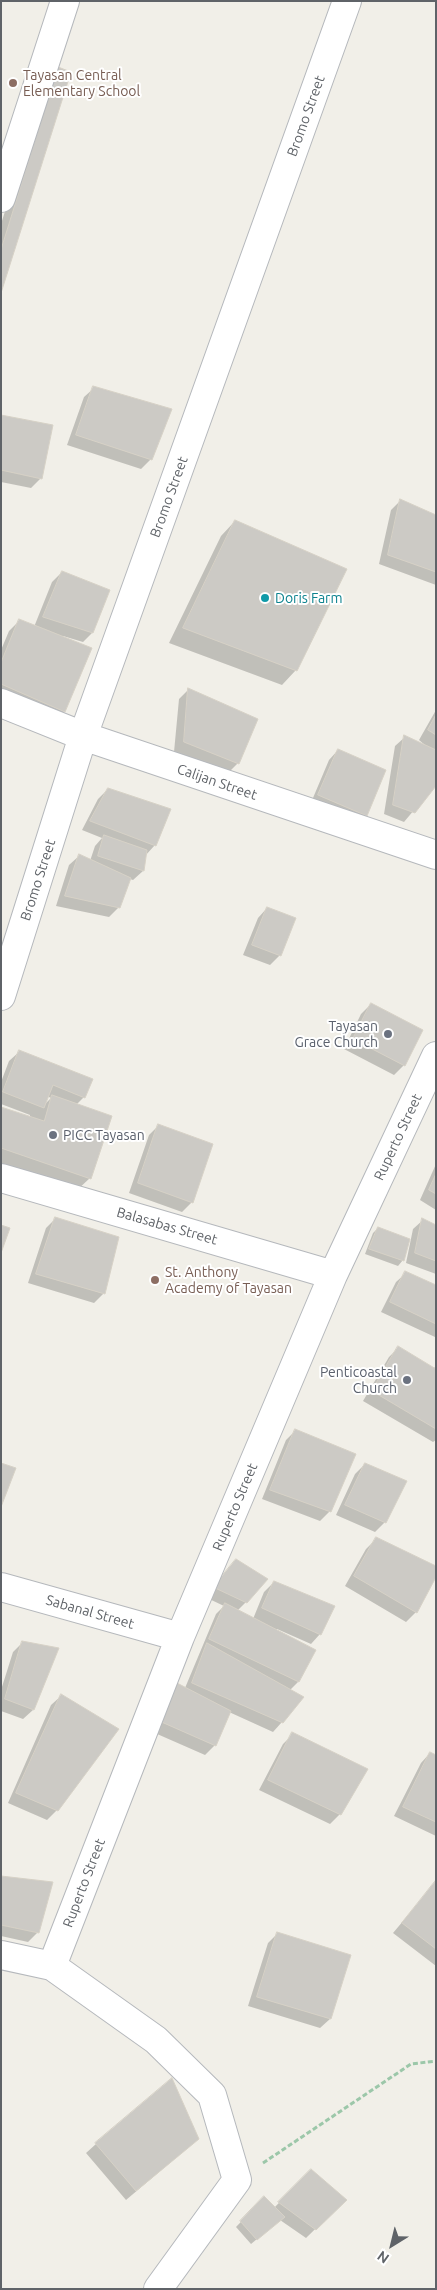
<!DOCTYPE html>
<style>
body{margin:0}
#map{position:relative;width:437px;height:2290px;overflow:hidden;background:#f1efe8;font-family:Ubuntu,sans-serif}
canvas{display:block}
.frame{position:absolute;inset:0;border:2px solid #5f6368;pointer-events:none}
.north{position:absolute;left:367px;top:2220px;width:50px;height:50px;-webkit-text-stroke:4px #fff;paint-order:stroke;rotate:216deg;font-size:14px;font-weight:700;line-height:20px;text-align:center;color:#5f6368}
.north::after{content:'';display:block;margin:auto;width:18px;height:22px;background:#5f6368;clip-path:polygon(50% 0,100% 100%,50% 72%,0 100%)}
</style>
<div id="map">
<canvas width="437" height="2290"></canvas>
<div class="frame"></div>
<div class="north">N</div>
</div>
<script>
const ctx = document.querySelector('canvas').getContext('2d');
ctx.lineJoin = 'round';
function fill(path, color) {
  ctx.fillStyle = color;
  ctx.fill(path, 'evenodd');
}
function stroke(path, color, width, dash) {
  ctx.strokeStyle = color;
  ctx.lineWidth = width;
  ctx.lineCap = dash ? 'butt' : 'round';
  ctx.setLineDash(dash || []);
  ctx.stroke(path);
}
function label(font, color, halo, rows, align = 'center') {
  ctx.font = font + ' Ubuntu,sans-serif';
  ctx.lineWidth = 4;
  ctx.setLineDash([]);
  ctx.textBaseline = 'middle';
  ctx.strokeStyle = halo;
  ctx.fillStyle = color;
  for (const [text, x, y, turn = 0] of rows) {
    ctx.save();
    ctx.translate(x, y);
    ctx.rotate((+turn || 0) * Math.PI / 180);
    ctx.textAlign = isNaN(turn) ? turn : align;
    if (halo) ctx.strokeText(text, 0, 0);
    ctx.fillText(text, 0, 0);
    ctx.restore();
  }
}
const shadow = new Path2D(`
 M58 69 1 289V224L46 81Z
 M94 388 151 459 141 469 67 445 84 397Z
 M1 416 41 478 31 488 1 482Z
 M401 500 436 516V585L379 564 391 510Z
 M235 521 296 670 282 685 169 643 221 536Z
 M62 572 92 633 83 642 63 636 64 711 54 721 1 698V650L9 631 19 621 34 627 52 582Z
 M188 690 238 763 229 772 174 752 179 699Z
 M436 710V784L404 822 384 814 395 746 405 737 426 746 419 740Z
 M338 750 366 815 356 825 310 805 329 760Z
 M108 789 155 845 145 856 143 871 133 880 130 879 119 907 109 917 56 906 69 865 79 856 90 861 95 846 102 838 82 830 98 799Z
 M267 908 280 955 270 965 243 955 258 918Z
 M371 1004 421 1031 404 1065 394 1075 344 1049 361 1014Z
 M19 1052 84 1097 76 1105 90 1178 75 1192 1 1167V1108L30 1117V1115L1 1104V1082L9 1061ZM47 1096 51 1098 44 1105Z
 M158 1126 192 1202 182 1212 129 1193 149 1135Z
 M436 1164V1210L420 1200Z
 M56 1218 104 1293 94 1303 28 1283 46 1228Z
 M423 1220 436 1226V1274L406 1263 413 1229Z
 M378 1228 403 1260 398 1266 365 1254 373 1233Z
 M406 1273 436 1287 435 1337 381 1312 396 1282Z
 M398 1348 433 1369 436 1366V1440L433 1442 363 1401 389 1357Z
 M296 1430 330 1511 320 1521 262 1499 286 1440Z
 M365 1464 385 1522 375 1532 336 1515 355 1474Z
 M376 1539 416 1612 406 1622 345 1586 366 1549Z
 M236 1560 246 1602 237 1611 253 1619 264 1592 274 1582 320 1634 311 1644 277 1629 276 1631 315 1650 298 1682 289 1691 282 1722 273 1732 229 1712 215 1745 205 1755 148 1730 185 1688 216 1614 224 1606 205 1597Z
 M23 1642 58 1649 33 1710 23 1719 1 1711V1690L13 1652Z
 M61 1696 57 1810 47 1820 8 1803 51 1705Z
 M293 1734 340 1814 330 1824 259 1790 283 1744Z
 M430 1753 436 1756V1836L394 1816 421 1763Z
 M1 1877 38 1932 28 1942 1 1936Z
 M436 1882V1966L393 1933Z
 M278 1933 349 1955 330 2019 320 2028 248 2006 268 1943Z
 M198 2139 126 2200 86 2153 96 2144Z
 M311 2170 345 2200 306 2238 280 2220 251 2244 236 2227 264 2198 274 2208Z`);
const building = new Path2D(`
 M58 67 71 72 1 293V250Z
 M93 386 172 409 152 460 76 435Z
 M1 415 53 425 42 479 1 470Z
 M400 499 436 515V572L388 555Z
 M235 520 347 569 297 671 183 628Z
 M62 571 110 590 93 633 43 617Z
 M19 619 92 648 65 712 1 684V663Z
 M188 688 258 719 239 764 184 742Z
 M436 715V735L428 730Z
 M404 735 436 750V786L415 813 393 805Z
 M338 749 386 770 367 816 318 795Z
 M108 788 171 809 156 846 90 821Z
 M104 835 147 850 144 871 98 856Z
 M79 854 131 878 120 908 65 896Z
 M267 907 296 918 281 956 252 945Z
 M371 1003 423 1030 405 1066 353 1039Z
 M19 1050 93 1079 85 1098 53 1085 44 1108 3 1092Z
 M52 1095 112 1116 91 1179 1 1148V1107L44 1121Z
 M158 1124 213 1144 193 1203 138 1183Z
 M436 1174V1194L429 1190Z
 M55 1217 119 1237 105 1294 36 1274Z
 M422 1218 436 1225V1261L415 1253Z
 M1 1225 10 1228 1 1253Z
 M378 1227 410 1239 404 1261 369 1249Z
 M405 1271 436 1285V1324L390 1302Z
 M398 1346 436 1369V1429L372 1391Z
 M295 1429 356 1454 331 1512 270 1490Z
 M1 1463 16 1468 1 1507Z
 M365 1463 407 1481 386 1523 345 1505Z
 M376 1537 436 1566V1577L417 1613 354 1576Z
 M236 1559 268 1579 247 1603 213 1587Z
 M274 1581 335 1606 321 1635 262 1608Z
 M225 1603 316 1650 299 1682 209 1639Z
 M22 1641 59 1648 34 1710 5 1699Z
 M207 1643 304 1697 283 1723 192 1683Z
 M175 1682 231 1711 216 1746 157 1720Z
 M61 1694 119 1729 58 1811 16 1793Z
 M292 1732 368 1769 341 1815 268 1780Z
 M430 1752 436 1755V1822L403 1807Z
 M1 1876 53 1882 39 1933 1 1925Z
 M436 1880V1949L402 1923Z
 M277 1932 351 1955 331 2019 257 1997Z
 M172 2078 199 2139 136 2191 95 2143Z
 M311 2169 347 2200 316 2230 278 2202Z
 M264 2196 285 2217 257 2240 240 2221Z`);
const path = new Path2D(`
 M263 2163 411 2064 436 2061`);
const minor = new Path2D(`
 M1 198 65 1
 M1 703 83 736 436 855
 M1 996 83 736 347 1
 M1 1178 333 1275
 M1 1587 180 1637
 M1 1955 52 1966 156 2040 212 2095 237 2180 158 2289
 M52 1966 180 1637 333 1275 436 1056`);
const markers = [
 [13,83,5,"#8d6e63"],
 [265,598,5,"#0f9aa8"],
 [388,1034,5,"#6b7280"],
 [53,1135,5,"#6b7280"],
 [155,1280,5,"#8d6e63"],
 [407,1380,5,"#6b7280"]
];
const educationNames = [
 ["Tayasan Central",23,75],
 ["Elementary School",23,91],
 ["St. Anthony",165,1272],
 ["Academy of Tayasan",165,1288]
];
const streetNames = [
 ["Bromo Street",306,116,-70],
 ["Bromo Street",169,497,-70],
 ["Calijan Street",217,782,19],
 ["Bromo Street",38,880,-72],
 ["Ruperto Street",398,1137,-65],
 ["Balasabas Street",167,1226,16],
 ["Ruperto Street",235,1507,-67],
 ["Sabanal Street",90,1612,16],
 ["Ruperto Street",84,1883,-69]
];
const cultureNames = [
 ["Doris Farm",275,598]
];
const worshipNames = [
 ["Tayasan",378,1026],
 ["Grace Church",378,1042],
 ["PICC Tayasan",63,1135,"left"],
 ["Penticoastal",397,1372],
 ["Church",397,1388]
];
fill(shadow, '#0003');
fill(building, '#cccac5');
stroke(building, '#d6d1c6', 1);
stroke(minor, '#b5b8bc', 30);
stroke(path, '#9cc7a9', 3, [5, 2.5]);
stroke(minor, '#fff', 28);
for (const [x, y, r, color] of markers) {
  const dot = new Path2D();
  dot.arc(x, y, r, 0, 2 * Math.PI);
  ctx.fillStyle = color;
  ctx.fill(dot);
  stroke(dot, '#fff', 2);
}
label('14px', '#785e54', '#fff', educationNames, 'left');
label('14px', '#5f6368', '#fff', streetNames);
label('14px', '#0d838f', '#fff', cultureNames, 'left');
label('14px', '#5b616d', '#fff', worshipNames, 'right');
</script>
